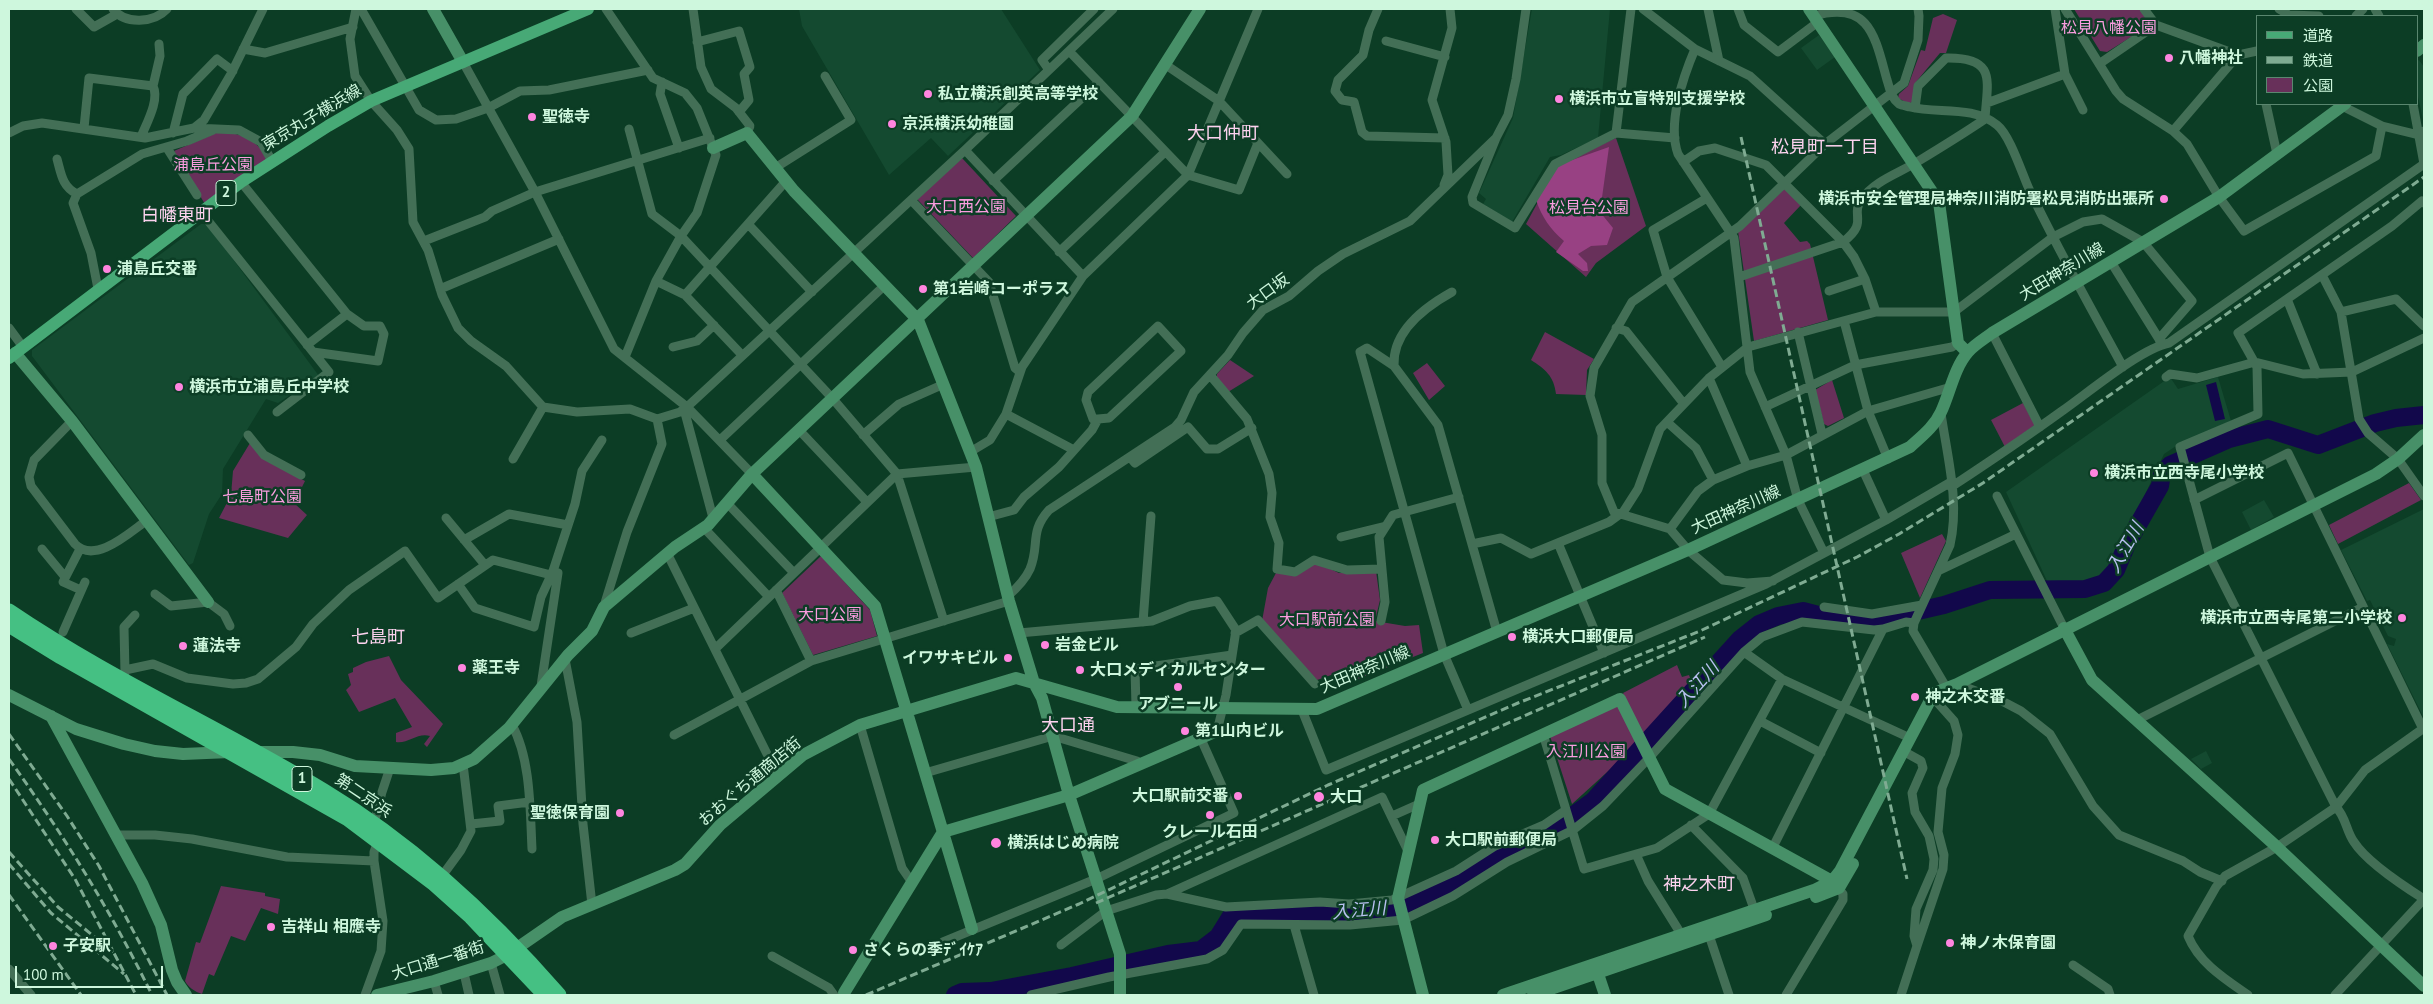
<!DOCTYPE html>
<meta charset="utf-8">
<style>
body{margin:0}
#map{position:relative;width:2433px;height:1004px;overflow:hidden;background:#0c3d25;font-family:"PT Sans","Noto Sans JP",sans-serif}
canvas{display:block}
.frame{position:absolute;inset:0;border:10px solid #cef7dd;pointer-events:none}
.legend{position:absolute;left:2256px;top:15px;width:162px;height:90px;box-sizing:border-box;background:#0c3d25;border:1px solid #5a876f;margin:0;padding:6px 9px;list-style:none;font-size:15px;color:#cef7dd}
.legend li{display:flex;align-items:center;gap:10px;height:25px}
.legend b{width:25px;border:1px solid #5a876f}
.scale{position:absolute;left:15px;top:966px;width:148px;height:22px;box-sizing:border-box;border:2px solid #cef7dd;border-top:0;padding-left:6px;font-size:15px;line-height:18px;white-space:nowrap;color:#cef7dd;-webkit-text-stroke:4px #0c3d25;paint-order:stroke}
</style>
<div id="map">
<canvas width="2433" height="1004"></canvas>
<div class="frame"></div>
<ul class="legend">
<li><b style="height:6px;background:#47a976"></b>道路</li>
<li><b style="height:6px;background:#7fab92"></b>鉄道</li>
<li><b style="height:14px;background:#68305a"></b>公園</li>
</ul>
<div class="scale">100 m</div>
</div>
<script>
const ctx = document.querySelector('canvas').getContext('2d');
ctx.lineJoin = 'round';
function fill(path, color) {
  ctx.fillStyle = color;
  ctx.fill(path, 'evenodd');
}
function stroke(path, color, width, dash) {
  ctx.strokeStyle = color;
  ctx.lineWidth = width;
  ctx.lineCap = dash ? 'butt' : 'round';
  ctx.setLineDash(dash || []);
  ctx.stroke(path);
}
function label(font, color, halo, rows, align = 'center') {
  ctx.font = font + ' "PT Sans","Noto Sans JP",sans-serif';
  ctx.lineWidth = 5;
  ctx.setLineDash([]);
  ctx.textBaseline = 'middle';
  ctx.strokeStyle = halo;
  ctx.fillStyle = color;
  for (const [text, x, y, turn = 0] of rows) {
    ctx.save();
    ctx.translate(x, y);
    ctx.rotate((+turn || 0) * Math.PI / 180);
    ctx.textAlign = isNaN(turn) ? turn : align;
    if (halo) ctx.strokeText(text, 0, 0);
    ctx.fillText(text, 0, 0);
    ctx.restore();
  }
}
const built = new Path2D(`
 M799 9H1001L1040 70 948 156 931 138 889 175 802 26Z
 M1532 9H1610L1598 138 1561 155 1550 157 1512 222 1483 204 1486 199 1479 193 1513 118Z
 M1819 35 1835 57 1817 70 1801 48Z
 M2419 60 2424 67V124L2417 92V61Z
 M201 224H207L319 376 278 403 266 399 223 469 222 494 209 514 193 563 189 565 32 356V350Z
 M2170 377 2178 389 2218 377 2231 421 2179 444 2164 454 2109 571 2100 579 2073 585 2048 583 2006 492Z
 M2264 500 2274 517 2251 530 2242 512Z
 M2424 509V718L2387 644 2394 646 2396 639 2388 636 2370 600 2367 601 2341 550Z
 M2206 751 2212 763 2201 769 2191 759Z`);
const green = new Path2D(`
 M2074 9H2140L2149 21 2147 27 2107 52 2100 51Z
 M1943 14 1957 20 1946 53H1940L1916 82 1913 101 1909 104 1898 98 1899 94 1908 86 1921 50 1925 51 1933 18Z
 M218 132C242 133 255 138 268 159L206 206 174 151Z
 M1616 138 1646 226 1596 263 1586 277 1526 224 1558 165Z
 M962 158 1016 216 973 258 917 199Z
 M1785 188 1801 205 1784 223 1800 242 1807 241 1810 244 1828 320 1754 341 1738 231Z
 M1545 332 1594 359 1587 370 1586 395 1556 394C1554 376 1545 369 1531 360Z
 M1230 360 1254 376 1228 392 1217 379V374Z
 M1427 363 1445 386 1429 400 1413 373Z
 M1832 380 1844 418 1828 426 1824 424 1815 390Z
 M2023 403 2035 425 2005 447 1991 420Z
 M250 443 263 458 305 481 294 503 307 515 288 538 219 518 231 495 233 471Z
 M2409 483 2421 500 2338 544 2329 525Z
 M1942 534 1946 541 1920 598 1901 553Z
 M821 556 870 610 877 636 813 655 782 593Z
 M1315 562 1339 573 1376 571 1380 600 1375 621 1405 626 1419 625 1423 653 1353 681 1348 669 1317 680 1262 621 1268 588 1276 573Z
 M389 656 401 680 443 724 427 747 424 744 430 736C418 732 408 744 396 742V733L412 727 395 698 359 712 346 690 351 685 348 674 353 672V668L366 662Z
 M1677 665 1682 677 1689 675 1694 689 1645 739 1623 693Z
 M1616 706 1621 709 1638 744 1572 804 1550 736Z
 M221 886 265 893V896L280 899 278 914 261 908 245 941 231 936 214 976 209 974 202 994C195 992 188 987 185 981L196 942 200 943Z`);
const forest = new Path2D(`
 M1609 147 1600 212 1613 228 1607 245 1591 246 1578 254 1587 263 1588 271H1583L1556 252 1564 241C1550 229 1542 217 1536 200L1558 165Z`);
const water = new Path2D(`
 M2216 382 2225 419 2215 421 2206 385Z`);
const river = new Path2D(`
 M955 995 962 992 991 991 1072 976 1168 954 1201 950 1218 937 1231 916 1352 914 1403 907 1459 879 1496 855 1553 830 1593 801 1740 639 1759 624 1778 616 1803 611 1826 617 1870 622 1944 605 1990 590 2085 589 2104 583 2116 570 2127 544 2160 486 2162 473 2170 465 2229 439 2268 429 2318 445 2375 423 2396 418 2424 415`);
const street = new Path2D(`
 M76 9 94 27 117 14
 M113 9C125 25 154 23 167 9
 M356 9 350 39 355 76 371 101 397 130 409 149 413 222 428 250 442 295 458 328 471 341 506 366 543 407 577 412 630 409 657 419 662 444 627 532 604 606
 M361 9 419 110 436 120 456 119 488 108 520 91 549 90 648 70
 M606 9 653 78 685 93 697 108 716 155 697 213 681 236 656 281 625 357
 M693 9 701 67 711 89 736 108 750 126 747 133
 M1378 9 1369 30 1363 55 1338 80 1335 91 1342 100 1354 102 1362 132 1367 136 1445 138
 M1643 9 1695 49 1750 76 1825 144
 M1708 9 1719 61
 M1738 9 1744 25 1778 52 1818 22
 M2055 9 2065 74 2083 110
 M2065 9 2116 91 2123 99 2173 131 2187 144 2219 197 2244 231 2376 156 2382 126
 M2144 9 2156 25 2238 55 2257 51
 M2279 9 2289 15 2319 16
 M2375 9 2379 16
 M1814 16C1870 0 1875 37 1887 80 1890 89 1891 98 1899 104 1901 105 1906 106 1910 107 1939 114 1972 105 1997 125 2010 135 2022 174 2029 189 2058 250 2091 308 2123 367
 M2356 16 2363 9
 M1386 41 1445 57
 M697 42 739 31 750 67 744 74 749 100 739 112
 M243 49 265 53 353 27
 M1695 49C1683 77 1667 124 1678 154L1734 238 1750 372 1786 455 1798 500 1824 553
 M1069 51 1188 175 1239 190 1258 143
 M463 62 535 192 614 349 687 407 752 474
 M2099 64 2156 25
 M1166 65 1219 101 1287 174
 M1049 70 1042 60 1094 9
 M662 82 660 94 679 148
 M1987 103 2065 74
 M2266 104 2277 154
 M2342 104V106L2382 126 2419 135 2424 131
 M84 128 89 78 153 86
 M194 128 204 120 231 74 263 9
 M629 129 652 214 681 236 833 399 897 474 944 621
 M2173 131 2238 55
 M9 133 23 126 42 123 145 138 194 128 239 130 261 142 272 161
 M173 133 183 94 217 59 233 71
 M1616 133 1675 138
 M141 137C146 124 160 100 153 86L160 56 159 44
 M1496 138 1472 197 1473 203 1515 228 1555 164 1616 133 1631 9
 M167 148 197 195
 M965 150 1083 276
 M57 159C61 173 62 187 77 194
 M1683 162 1699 151 1715 148 1766 165 1843 242 1854 257 1865 279 1876 312
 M775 168 851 120 825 76
 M993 181 1099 82
 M241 182 347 314 364 326H380L384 334 378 361 313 352
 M1444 185 1448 175 1446 142 1432 100 1452 28 1450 9
 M1707 198 1653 230 1667 277 1722 367
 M911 200 989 282 1015 368 1020 372
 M201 212 329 372 277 412
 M748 224 812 292
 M424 241 485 217 492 211 535 192 710 138
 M1059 252 1165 152
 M2111 262 2159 339
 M2322 275 2341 312
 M1739 277 1843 242C1870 221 1849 216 1862 199 1874 181 1899 173 1917 162 1940 148 1963 134 1985 119 1987 82 1998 57 1946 58L1918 86 1915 108
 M656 281 685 295 742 355
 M98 289 91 253 73 203 77 194 142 154 187 141 213 130
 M440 289 559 239
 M1829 291 1865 279
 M685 295 786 181
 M2287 299 2392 226 2422 201 2424 203
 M1844 321 1868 411 1888 459
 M2424 326 2396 299 2341 312 2359 419 2368 433 2398 459 2424 496
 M9 328 23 347
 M1616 328 1626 331 1684 404
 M1798 332 1822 434
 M1992 333 2040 427
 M307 345 347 314
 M673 347 697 341 714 325
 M1394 366C1392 331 1425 307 1452 292
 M2317 374 2287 299 2238 333 2257 367 2258 414 2180 447 2210 557 2336 807C2346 817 2346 831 2354 842 2366 861 2405 887 2424 899
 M1210 375 1247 419 1269 474 1272 493 1270 517 1279 543 1277 569 1295 572 1314 560 1347 570 1381 569
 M2166 377 2170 374 2197 378 2255 362 2303 374 2352 372 2424 338
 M1709 378 1747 466
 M1765 407 1855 365 1952 347 1958 343
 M684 409 713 518
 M1941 413C1947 456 1960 502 1950 545L1914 623 1913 631 1946 687
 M1006 414 1074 450
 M657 419 680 412 687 407 965 150 1113 9
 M72 421 34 460 29 477 31 486 75 544C95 565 130 532 146 521
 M1667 422 1696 448 1713 480
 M799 430 867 502
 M248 435 264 455 301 475
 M863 435 899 404 944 384
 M720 440 885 285
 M970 452 990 440 1006 414 1022 367 1083 276 1188 175 1258 9
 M1130 457 1135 463 1188 427 1207 449H1218L1252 428
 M513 459 543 407
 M1863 470 1886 520
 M1951 487C1989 462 2026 437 2062 411 2088 393 2140 349 2169 343L2424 164 2413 104
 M1997 496 2064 628
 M2194 500 2288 453 2423 729
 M727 503 794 573
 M1622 514 1638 489 1660 429 1709 378 1748 347 1876 312H1954L2053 237 2083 222 2102 219 2143 242 2192 301 2159 339 2161 345
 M988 517 1014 510 1024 497 1059 467 1092 430 1098 419 1109 418 1181 351 1158 326 1088 392 1086 400 1093 419H1098
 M446 518 485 565
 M704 528 769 597
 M1670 529 1698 491 1713 480 1747 466 1786 455 1868 411 1951 387
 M1341 537 1386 526 1393 515 1459 497
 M464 540 509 514 568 525
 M1558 543 1604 653
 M1472 544 1501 538 1531 554 1609 522 1620 514
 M42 549 65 577
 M80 549 63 582 81 590
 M667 553 778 776
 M1938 571 2016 534
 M1773 581 1747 583 1723 580 1688 550 1670 529 1614 512 1602 483V435L1590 396 1594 368 1632 302 1740 226 1825 144 1904 83 1918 40 1919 16 1918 9
 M458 584 475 608 534 627 541 597 553 571 575 504 582 471 602 440
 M776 590 811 661
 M155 594 171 606 208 602 224 614 230 626
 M1008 596C1017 588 1025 580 1030 569 1040 545 1029 532 1049 510L1175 427 1181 420 1194 392 1228 355 1243 333 1263 310 1289 296 1318 271 1343 254 1410 221 1496 138 1508 115 1516 79 1526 9
 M1824 607 1872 614 1922 605
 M1381 621 1385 602 1379 537 1386 526
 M1143 622 1151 516
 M63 632 85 582
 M631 633 694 608
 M1019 633 1152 621 1190 606 1217 601 1236 630 1226 695 1217 731
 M1235 633 1258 620 1315 684
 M715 649 897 474 976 467
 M1744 652 1782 679 1910 738
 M565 659 577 722 583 824 592 905
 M125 670 153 664 187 678 233 684 246 683 258 679 296 647 313 624 349 590 405 551 438 598 493 560 551 575
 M125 673 124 627 135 615
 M1957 684 2002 701 2021 711 2050 734 2093 806 2119 835 2183 861 2200 872 2222 881
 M541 686 558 573 553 571
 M1136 707 1135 669 1232 655
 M1302 710 1326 770 1766 584 1886 520 1951 482
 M1468 710 1444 654 1360 352 1367 348 1394 366 1438 425 1497 632
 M2137 720 2363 607
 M1760 721 1821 753
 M512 725C531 759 530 811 532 849
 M860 725 902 868 911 881
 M1543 734 1584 869 1657 848 1709 814 1782 679
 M674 735 811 661 1009 601
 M925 773 1053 736 1137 761 1140 765
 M1392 816 1419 804
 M374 824 382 792 390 768
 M471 824 500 821 498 806 529 802
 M1691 825 1743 878 1754 909
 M116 835H155L192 839 287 857 374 861
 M1772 849 1883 629 1906 622 1914 623
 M1636 854 1648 881 1681 934
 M442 876 461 850 471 831 463 764
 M1167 894 1382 797 1408 851
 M1294 925 1314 995
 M1707 929 1729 995
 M943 942 1096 879 1234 813 1201 739
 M1061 945 1106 911 1156 895 1167 894 1226 907 1320 902 1349 904 1392 900 1456 871 1495 846 1544 825 1566 810
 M1917 946 1943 869 1944 855 1938 832 1942 788 1955 754 1958 735 1954 721 1937 702 1930 699
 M772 956 829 988 834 995
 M491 963 500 995
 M2073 965 2108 989 2110 995
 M9 969 31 995
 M464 973 469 995
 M434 981 438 995
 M365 995 381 951 383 921 374 861V852L378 841
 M1031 995 1109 977 1207 959 1223 950 1241 924 1350 925 1403 920 1453 896 1507 862 1573 830 1603 806 1649 758 1744 652 1762 637 1802 622 1874 630 1883 629
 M1786 995 1843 900V894L1835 884
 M1901 995 1917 946 1914 936 1916 909 1933 870 1934 859 1929 836 1915 812 1912 793 1923 768 1921 761 1903 751
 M2248 995C2225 979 2199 963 2188 936L2216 887 2225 876 2277 847 2336 807 2365 770 2424 728
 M2335 995 2424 899`);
const secondary = new Path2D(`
 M433 9 463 62
 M1809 9 1939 202 1958 343 1967 352
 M2417 51 2424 45
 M713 148 747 133 794 191 918 320 976 467 1009 601 1034 683 1042 698 1069 795 1120 954V995
 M15 353 72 421 208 602
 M752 474 875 606 972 929
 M2064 628 2092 680 2277 847 2424 986
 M9 695 76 729 124 744 155 751 183 754 230 752
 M51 716 142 883 161 925 172 970 177 982 186 995
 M255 752H293L320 755 355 766 431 770 454 768 474 759 509 728 568 655 592 631 604 607 675 547 708 525 752 474 1132 116 1200 9
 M1816 897 1839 888 1853 864
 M1595 965 1605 995
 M844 993 943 832 1069 795 1217 731
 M377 995 434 981 491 963 507 955 562 917 675 870 685 864 720 825 803 755 860 725 1016 678 1117 707 1317 709 1688 550 1910 447C1922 436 1934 427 1941 412 1950 393 1954 368 1968 352 1974 345 1984 339 1992 333L2219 197 2345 104
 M1423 995 1398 898 1423 790 1620 699 1665 789 1832 881
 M1503 995 1814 890 1832 881 1840 871 1934 693 1957 684 2376 474 2398 459 2424 435
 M1533 995 1766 915`);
const primary = new Path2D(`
 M9 358 241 182 328 126 371 101 588 9`);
const highway = new Path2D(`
 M9 611C109 679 220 728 324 791 414 845 490 916 559 995
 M9 625 61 657 348 819 433 883 471 917 545 995`);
const rail = new Path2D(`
 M1741 137 1907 879
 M9 734 67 816 99 866 167 995
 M9 759C64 836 110 909 152 995
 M9 779 75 879 136 995
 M9 852 58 907 113 952
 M9 864 51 913 124 974
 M9 895 81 995
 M1096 903 1705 637
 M866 995 1079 904 1328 785 1518 703 1700 631 1857 557 1899 534 1983 483 2424 177`);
const markers = [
 [2169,58,5,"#ff85df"],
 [928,94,5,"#ff85df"],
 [1559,99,5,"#ff85df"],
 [532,117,5,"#ff85df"],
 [892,124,5,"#ff85df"],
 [2164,199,5,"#ff85df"],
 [107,269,5,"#ff85df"],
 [923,289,5,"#ff85df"],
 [179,387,5,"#ff85df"],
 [2094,473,5,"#ff85df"],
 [2402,618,5,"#ff85df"],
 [1512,637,5,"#ff85df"],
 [1045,645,5,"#ff85df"],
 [183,646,5,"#ff85df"],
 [1008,658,5,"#ff85df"],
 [462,668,5,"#ff85df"],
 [1080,670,5,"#ff85df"],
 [1178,687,5,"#ff85df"],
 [1915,697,5,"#ff85df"],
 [1185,731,5,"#ff85df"],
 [1238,796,5,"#ff85df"],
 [1319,797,6,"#ff85df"],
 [620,813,5,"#ff85df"],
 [1210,815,5,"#ff85df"],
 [1435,840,5,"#ff85df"],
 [996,843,6,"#ff85df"],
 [271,927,5,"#ff85df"],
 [1950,943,5,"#ff85df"],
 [53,946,5,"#ff85df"],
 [853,950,5,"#ff85df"]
];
const shields = [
 [226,193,20],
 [302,779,20]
];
const shieldNames = [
 ["2",226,193],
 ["1",302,779]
];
const parkNames = [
 ["松見八幡公園",2109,28],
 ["浦島丘公園",213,165],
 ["大口西公園",966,207],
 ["松見台公園",1589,208],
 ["七島町公園",262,497],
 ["大口公園",830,615],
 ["大口駅前公園",1327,620],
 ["入江川公園",1586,752]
];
const poiNames = [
 ["八幡神社",2179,58],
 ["私立横浜創英高等学校",938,94],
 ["横浜市立盲特別支援学校",1569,99],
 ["聖徳寺",542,117],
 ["京浜横浜幼稚園",902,124],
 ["横浜市安全管理局神奈川消防署松見消防出張所",2154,199,"right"],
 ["浦島丘交番",117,269],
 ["第1岩崎コーポラス",933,289],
 ["横浜市立浦島丘中学校",189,387],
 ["横浜市立西寺尾小学校",2104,473],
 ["横浜市立西寺尾第二小学校",2392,618,"right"],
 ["横浜大口郵便局",1522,637],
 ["岩金ビル",1055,645],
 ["蓮法寺",193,646],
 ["イワサキビル",998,658,"right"],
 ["薬王寺",472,668],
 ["大口メディカルセンター",1090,670],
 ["神之木交番",1925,697],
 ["アブニール",1178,704,"center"],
 ["第1山内ビル",1195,731],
 ["大口駅前交番",1228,796,"right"],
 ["大口",1330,797],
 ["聖徳保育園",610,813,"right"],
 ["クレール石田",1210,832,"center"],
 ["大口駅前郵便局",1445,840],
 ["横浜はじめ病院",1007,843],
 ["吉祥山 相應寺",281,927],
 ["神ノ木保育園",1960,943],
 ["子安駅",63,946],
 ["さくらの季ﾃﾞｲｹｱ",863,950]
];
const streetNames = [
 ["東京丸子横浜線",312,118,-31],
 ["大田神奈川線",2062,272,-31],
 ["大口坂",1268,292,-36],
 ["大田神奈川線",1736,510,-24],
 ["大田神奈川線",1365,670,-23],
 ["おおぐち通商店街",750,782,-40],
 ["第二京浜",363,796,34],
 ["大口通一番街",438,961,-17]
];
const neighbourhoodNames = [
 ["大口仲町",1223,134],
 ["松見町一丁目",1825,148],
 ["白幡東町",177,216],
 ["七島町",378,638],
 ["大口通",1068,726],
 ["神之木町",1699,885]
];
const waterNames = [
 ["入江川",2126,548,-60],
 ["入江川",1698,685,-48],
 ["入江川",1359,911,-5]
];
fill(built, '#144a30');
fill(green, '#68305a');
fill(forest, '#984183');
fill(water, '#12084b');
stroke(river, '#12084b', 18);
stroke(street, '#436f56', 9);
stroke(secondary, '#479068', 12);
stroke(primary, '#47a976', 12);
stroke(highway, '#45c083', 15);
stroke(rail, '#7fab92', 3, [8, 4]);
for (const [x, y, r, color] of markers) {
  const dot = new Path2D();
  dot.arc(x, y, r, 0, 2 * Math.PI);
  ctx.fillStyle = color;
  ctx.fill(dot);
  stroke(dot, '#0c3d25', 2);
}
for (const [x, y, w] of shields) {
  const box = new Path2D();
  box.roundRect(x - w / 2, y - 12.5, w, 25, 4);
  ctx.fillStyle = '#0c3d25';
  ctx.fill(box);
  stroke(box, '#cef7dd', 1);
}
label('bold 15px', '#cef7dd', null, shieldNames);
label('16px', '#fa9ddf', '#0c3d25', parkNames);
label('bold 16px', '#cef7dd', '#0c3d25', poiNames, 'left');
label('16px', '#cef7dd', '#0c3d25', streetNames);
label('18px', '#fcd2ee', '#0c3d25', neighbourhoodNames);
label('italic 18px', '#b8c0f0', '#0c3d25', waterNames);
</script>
